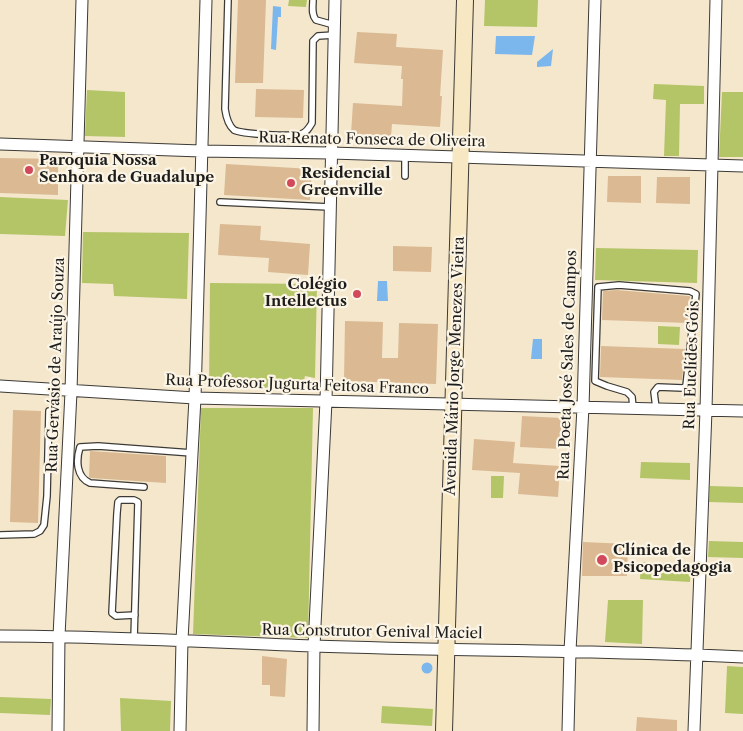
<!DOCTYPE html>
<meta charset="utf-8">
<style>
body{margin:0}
canvas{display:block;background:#f4e7cc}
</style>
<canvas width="743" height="731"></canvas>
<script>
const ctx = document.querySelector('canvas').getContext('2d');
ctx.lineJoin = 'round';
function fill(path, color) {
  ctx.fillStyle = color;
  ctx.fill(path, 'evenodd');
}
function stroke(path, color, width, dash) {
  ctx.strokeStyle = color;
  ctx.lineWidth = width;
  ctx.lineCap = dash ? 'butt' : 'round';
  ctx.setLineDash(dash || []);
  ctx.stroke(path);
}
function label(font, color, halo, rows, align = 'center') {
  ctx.font = font + ' "Libre Caslon Text",serif';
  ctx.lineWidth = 4.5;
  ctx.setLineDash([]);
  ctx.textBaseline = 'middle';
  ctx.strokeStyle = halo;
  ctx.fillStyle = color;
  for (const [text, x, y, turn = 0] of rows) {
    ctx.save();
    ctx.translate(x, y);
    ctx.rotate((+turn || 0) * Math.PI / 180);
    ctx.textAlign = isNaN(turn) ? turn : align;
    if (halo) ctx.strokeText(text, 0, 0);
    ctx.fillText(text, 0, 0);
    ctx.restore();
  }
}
const green = new Path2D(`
 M289 0H307L306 7 288 6Z
 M485 0H538L537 27 484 26Z
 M654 84 704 86V104H680L679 156H664L666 100 653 99Z
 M87 90 125 92V137L85 136Z
 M722 92H743V157H719Z
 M0 197 68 200 65 236 0 234Z
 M83 232 189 233 187 299 114 296 113 284 82 283Z
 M596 248 698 250 697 283 595 280Z
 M210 283 317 284 315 378 305 376 302 389 209 388Z
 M658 326 680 327 679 345 658 344Z
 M201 408H313L308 638 193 634Z
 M641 462 690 463V480L640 478Z
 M491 476H504L503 498H491Z
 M710 486 743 487V503L709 502Z
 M709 541 743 542V558L708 557Z
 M641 562 691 565 690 582 640 579Z
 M608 600H643L642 644 605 642Z
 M727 666 743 667V714L725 713Z
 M0 697 51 699 50 715 0 713Z
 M120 698 171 701 170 731H121Z
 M382 706 433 709 432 726 381 723Z`);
const water = new Path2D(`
 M273 6 281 7V17H278L276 50 271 49Z
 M496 36H535L532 55 495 54Z
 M553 49 551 66 537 67V62Z
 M378 281H387L388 301H377Z
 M533 339H542V359H531Z
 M421.5 668a5.5 5.5 0 1 1 11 0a5.5 5.5 0 1 1-11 0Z`);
const building = new Path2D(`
 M238 0H266L263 83H235Z
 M357 32 397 34 396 47 443 50 440 96H442L440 127 392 124 391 136 351 134 353 103 402 106 403 79H401L402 66 354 63Z
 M256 89 304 90 303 118 255 117Z
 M0 158 58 159V195L0 193Z
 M226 164 312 169 310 200 224 195Z
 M608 176H641V203L607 202Z
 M657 177H690V204L656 203Z
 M220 224 261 226 260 240 310 244 308 275 268 272 269 258 218 255Z
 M393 246 432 247 431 272 393 271Z
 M616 290 689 296H690L688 323 602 320 603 291Z
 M345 321 383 322 382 358H398L399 323 438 324 436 384 344 381Z
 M601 346 685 349 682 380 600 377Z
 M13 410 41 411 38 523 10 522Z
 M522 416 562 418 560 449 520 447Z
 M474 439 515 442 513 463 560 466 558 497 518 494 520 473 472 470Z
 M90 451 166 456V483L91 478 89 477Z
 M583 542 628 544 627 576H582Z
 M262 656 287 659 285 697 270 696V685H262Z
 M637 717 677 720V731H636Z`);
const lane = new Path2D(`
 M228 0 225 109C226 116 228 125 234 130 241 134 293 137 301 134 306 133 309 128 312 123L313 41 318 36 334 35
 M313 0C313 7 311 14 316 20L334 25
 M405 156V176
 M220 202 330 207
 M633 408 632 397 627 392 607 386 595 381 598 287 619 285 690 291 696 294 686 386 683 388 658 387 654 392 656 408
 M144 487 90 483C76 477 76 460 80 447L98 446 192 453
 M0 535 34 534 40 531 44 525 47 496 49 411
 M134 639 138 502 134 500H120L118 502 117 513 112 613 116 616 135 615`);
const street = new Path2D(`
 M0 144 201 151 331 153 743 166
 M0 386 195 398 743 411
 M0 636C104 636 209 642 313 646 456 651 600 650 743 657
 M58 731 59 636 71 392 82 0
 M180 731 182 640 195 398 206 0
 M313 731 314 646 326 401 335 0
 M568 731 570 651 583 407 595 0
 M694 731 706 410 716 0`);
const secondary = new Path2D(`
 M444 731 465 0`);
const markers = [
 [29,170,5,"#d1495b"],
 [291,183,5,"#d1495b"],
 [357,294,5,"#d1495b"],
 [602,560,6,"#d1495b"]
];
const streetNames = [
 ["Rua Renato Fonseca de Oliveira",372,140,1],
 ["Rua Gervásio de Araújo Souza",56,365,-88],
 ["Rua Poeta José Sales de Campos",568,365,-88],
 ["Rua Euclídes Góis",692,365,-88],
 ["Avenida Mário Jorge Menezes Vieira",455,366,-88],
 ["Rua Professor Jugurta Feitosa Franco",297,385,2],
 ["Rua Construtor Genival Maciel",372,632,1]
];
const poiNames = [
 ["Paroquia Nossa",39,161],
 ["Senhora de Guadalupe",39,178],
 ["Residencial",301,174],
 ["Greenville",301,191],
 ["Colégio",347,285,"right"],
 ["Intellectus",347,302,"right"],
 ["Clínica de",613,551],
 ["Psicopedagogia",613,568]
];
fill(green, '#b4c568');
fill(water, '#7bb6ed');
fill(building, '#dbb993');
stroke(lane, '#3c3a36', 8);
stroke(street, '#3c3a36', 13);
stroke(secondary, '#3c3a36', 18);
stroke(lane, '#fff', 5.5);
stroke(street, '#fff', 11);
stroke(secondary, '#f7e8c3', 16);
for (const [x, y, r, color] of markers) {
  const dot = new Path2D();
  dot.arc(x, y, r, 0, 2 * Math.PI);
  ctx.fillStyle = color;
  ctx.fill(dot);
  stroke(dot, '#fcf5e5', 2);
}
label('15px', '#1c1c1c', '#fcf5e5', streetNames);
label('bold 15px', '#1c1c1c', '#fcf5e5', poiNames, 'left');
</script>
